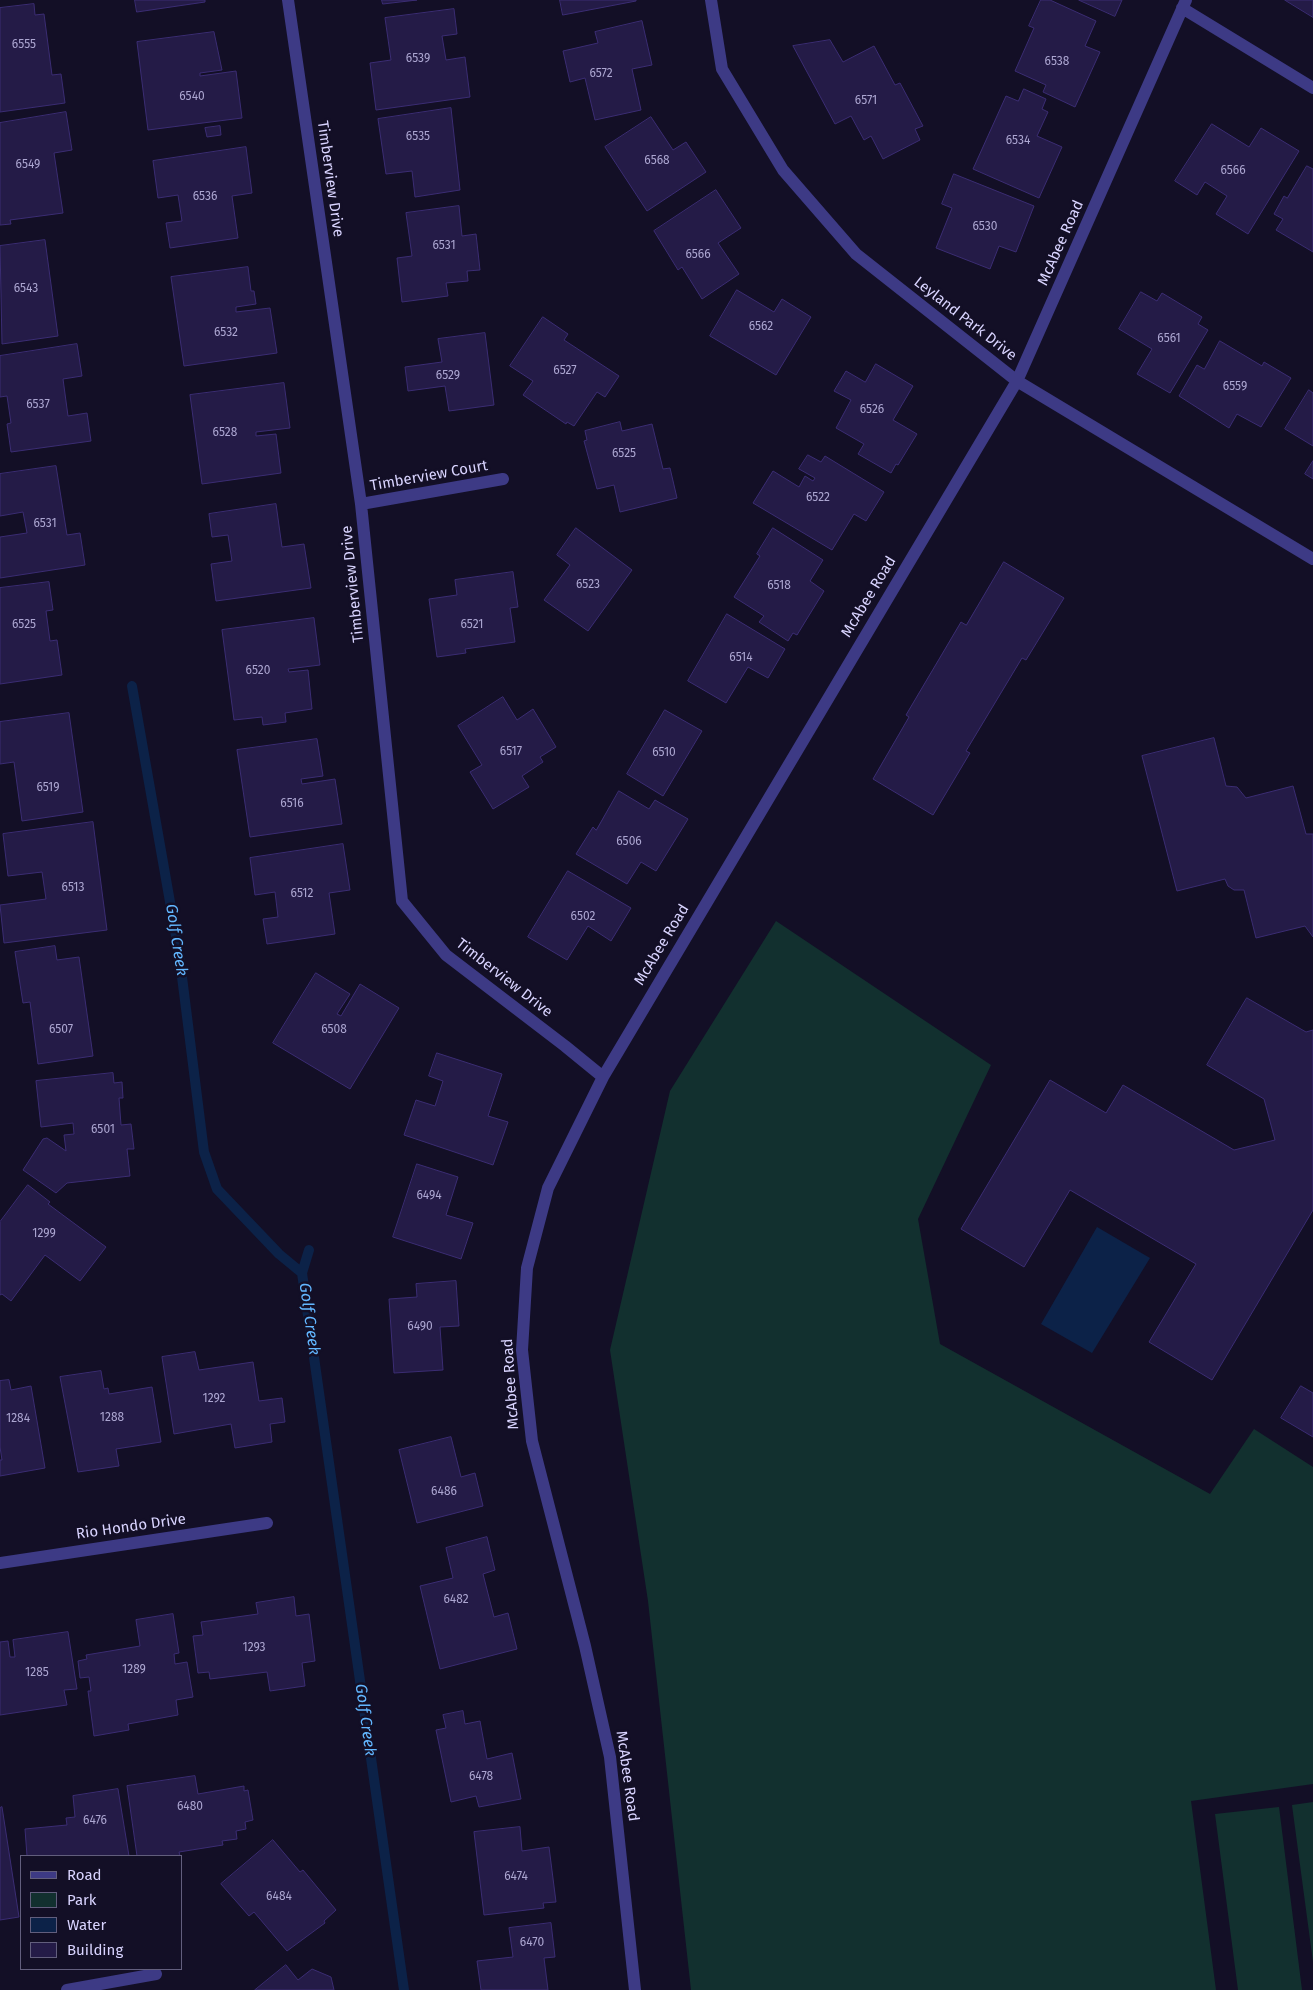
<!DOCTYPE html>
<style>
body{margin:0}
#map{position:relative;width:1313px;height:1990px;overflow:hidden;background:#130f26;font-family:"Fira Sans",sans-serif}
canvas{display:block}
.legend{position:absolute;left:20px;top:1855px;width:162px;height:115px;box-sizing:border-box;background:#130f26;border:1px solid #625e7d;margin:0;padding:6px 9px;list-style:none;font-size:15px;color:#d9d4ff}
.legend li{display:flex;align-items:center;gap:10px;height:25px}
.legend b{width:25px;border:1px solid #625e7d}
</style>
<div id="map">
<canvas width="1313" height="1990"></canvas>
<ul class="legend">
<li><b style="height:6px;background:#3d3a85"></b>Road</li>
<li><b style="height:14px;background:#12302f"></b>Park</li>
<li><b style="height:14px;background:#0c2248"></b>Water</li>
<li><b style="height:14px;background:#241b47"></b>Building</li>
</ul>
</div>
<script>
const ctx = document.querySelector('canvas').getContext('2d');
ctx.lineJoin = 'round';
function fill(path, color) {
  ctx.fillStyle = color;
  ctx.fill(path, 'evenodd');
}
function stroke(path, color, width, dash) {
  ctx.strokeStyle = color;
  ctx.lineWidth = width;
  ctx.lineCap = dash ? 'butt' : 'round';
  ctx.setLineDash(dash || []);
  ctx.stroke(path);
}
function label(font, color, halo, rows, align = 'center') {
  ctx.font = font + ' "Fira Sans",sans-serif';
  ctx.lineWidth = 5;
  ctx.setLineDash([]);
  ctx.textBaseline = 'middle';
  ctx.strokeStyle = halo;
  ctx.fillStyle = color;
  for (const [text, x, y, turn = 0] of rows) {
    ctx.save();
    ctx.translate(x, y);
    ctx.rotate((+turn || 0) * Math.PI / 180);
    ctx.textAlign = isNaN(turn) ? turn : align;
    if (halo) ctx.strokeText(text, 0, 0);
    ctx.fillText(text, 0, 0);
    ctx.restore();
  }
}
const green = new Path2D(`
 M776 921 991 1065 918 1219 940 1344 1210 1494 1254 1429 1313 1467V1784L1191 1801 1216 1990H691L648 1601 610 1350 670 1091Z
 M1313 1802V1962L1292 1805Z
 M1279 1807 1302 1990H1238L1215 1814Z`);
const water = new Path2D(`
 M1097 1227 1150 1258 1092 1353 1041 1324Z`);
const stream = new Path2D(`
 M132 686 179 953 204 1152 217 1189 279 1254 302 1273 404 1990
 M302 1273 309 1250`);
const building = new Path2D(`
 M135 0H205V2L137 12Z
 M382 0H417L383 4Z
 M560 0H636V1L563 15Z
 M1041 0H1050L1096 21 1085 46 1100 52 1075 107 1043 92 1046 85 1015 71 1034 28 1029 26Z
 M1079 0H1122L1115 16Z
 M1285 0H1313V17Z
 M34 4 35 15 44 14 52 75 61 74 65 103 0 112V8Z
 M454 9 457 34 442 36 446 60 465 57 470 97 376 110 370 63 391 60 385 18Z
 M642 21 652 65 632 69 641 110 595 120 585 78 570 82 563 51 598 43 595 32Z
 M214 32 222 70 200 73V76L236 71 242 118 148 130 137 42Z
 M830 40 843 62 874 46 895 85 900 83 923 126 915 129 920 140 883 159 871 136 864 140 851 116 835 124 793 46Z
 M1024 89 1046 99 1042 109 1048 112 1037 136 1062 147 1039 198 973 169 1006 96 1018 101Z
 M451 108 460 190 415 197 412 171 386 174 378 119Z
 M66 112 72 150 54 153 63 213 10 220 11 224 0 225V123Z
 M651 117 673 150 686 142 706 172 647 211 605 147Z
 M1212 124 1249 147 1261 128 1299 151 1248 234 1216 214 1227 196 1205 182 1197 195 1175 181Z
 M220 126 221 135 207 137 205 128Z
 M246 147 252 193 232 196 238 238 170 248 166 223 182 221 178 195 158 198 153 161Z
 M1307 166 1313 169V252L1276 230 1283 219 1274 214 1284 196 1287 198Z
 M954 174 1034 206 1016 252 999 246 990 269 936 248 952 208 942 204Z
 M716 190 741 228 718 243 739 274 702 299 682 267 678 270 654 231Z
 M459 206 462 236 476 234 480 270 467 271 468 281 446 283 448 296 402 302 397 258 412 256 406 213Z
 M45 240 58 336 2 344 0 246Z
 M248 267 251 291H254L256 304 236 307V312L270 308 277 353 184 366 171 277Z
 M737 290 774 312 782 299 811 317 776 375 710 336Z
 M1141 292 1157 301 1162 293 1202 317 1198 324 1208 330 1170 393 1137 374 1152 349 1119 329Z
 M543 317 568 334 564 340 619 376 605 397 597 392 574 426 567 422 566 424 523 395 533 381 510 366Z
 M485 333 494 405 449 411 445 386 408 391 405 367 442 362 438 339Z
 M1220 341 1262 366 1264 362 1291 378 1261 427 1237 414 1229 428 1179 396 1197 365 1204 369Z
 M77 344 82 376 63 379 68 416 87 413 91 441 11 452 7 424 11 423 7 396 0 397V356Z
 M876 364 913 386 893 420 917 434 898 465 896 464 891 473 858 454 864 444 836 428 851 400 834 391 846 371 865 382Z
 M284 383 290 428 256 432V436L276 434 281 473 202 484 190 395Z
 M1309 390 1313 393V446L1285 429Z
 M620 422 622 431 652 424 663 469 670 468 677 498 620 512 614 485 597 489 584 441 587 440 585 431Z
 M808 455 821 462 825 456 884 492 866 521 854 514 832 550 753 503 773 471 799 487 805 476 813 481 815 478 799 469Z
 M1313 461V479L1305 474Z
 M56 466 67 535 80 533 85 565 0 578V537L27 533 23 512 0 516V474Z
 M276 504 282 547 304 544 311 588 216 601 211 564 232 561 228 535 212 537 209 514Z
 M576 528 632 570 588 631 544 600 570 565 557 555Z
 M773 528 823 560 810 581 824 591 797 635 793 633 788 641 759 622 764 616 734 597 760 556 757 554Z
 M1004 562 1064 598 1026 660 1022 658 966 751 970 753 933 815 873 779 909 717 906 715 961 622 966 625Z
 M513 572 518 607 510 608 515 642 465 649 466 653 437 657 429 599 457 595 455 580Z
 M49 582 53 610 46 611 50 641 57 640 62 675 0 684V588Z
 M727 614 785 649 768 678 748 667 726 703 688 681Z
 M314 618 320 665 288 669 289 672 308 670 312 709 285 713 286 722 263 725 262 717 234 720 222 630Z
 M503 697 517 720 533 709 556 747 540 757 543 762 522 776 529 787 493 809 470 772 482 765 458 726Z
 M665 710 702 731 663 796 627 774Z
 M69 713 83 812 22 821 14 762 0 764V722Z
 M1214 738 1226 786 1237 787 1246 798 1293 786 1306 834H1313V937L1305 926 1256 938 1244 890H1234L1228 886 1225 879 1177 891 1142 756Z
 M317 739 323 776 301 779 302 784 335 779 342 824 250 837 237 750Z
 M619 791 649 809 655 800 688 819 656 871 641 862 627 884 576 854 593 827 596 830Z
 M93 822 107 930 4 943 0 905 46 899 42 872 8 876 3 834Z
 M343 844 350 890 329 893 335 934 267 944 263 919 278 917 275 892 255 895 250 858Z
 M568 871 631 908 611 941 588 926 567 960 528 937Z
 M55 946 57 960 79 957 93 1056 38 1064 30 1002 23 1003 15 952Z
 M316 973 350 994 337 1014 341 1016 360 984 399 1008 350 1089 273 1043Z
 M1247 998 1306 1032 1313 1030V1210L1212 1380 1149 1342 1196 1264 1070 1190 1024 1267 961 1229 1050 1080 1106 1113 1123 1085 1234 1150 1275 1140 1264 1099 1207 1065Z
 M437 1053 502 1074 488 1116 508 1122 493 1165 404 1135 416 1100 435 1106 443 1081 429 1076Z
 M113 1073 114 1083 122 1082 123 1098H119L121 1125 131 1124 134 1149H127L130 1176 67 1183 56 1193 23 1170 43 1139 47 1138 66 1151 64 1135 74 1134 73 1123 41 1127 36 1081Z
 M417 1164 458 1177 446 1215 473 1223 461 1259 393 1237Z
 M28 1185 50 1202 48 1204 106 1247 80 1281 45 1255 11 1301 2 1294 0 1295V1222Z
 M456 1281 459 1326 440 1327 443 1370 394 1373 389 1299 417 1297 416 1284Z
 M195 1352 199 1370 253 1362 259 1401 282 1398 285 1422 270 1424 272 1442 235 1448 231 1424 174 1434 162 1357Z
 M101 1371 104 1389 108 1388 109 1394 152 1387 161 1442 116 1449 119 1466 78 1472 60 1377Z
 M9 1380 11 1390 31 1386 45 1468 0 1476V1460H2L0 1447V1381Z
 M1301 1386 1313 1393V1437L1281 1418Z
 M451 1437 461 1477 475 1473 483 1506 417 1523 399 1450Z
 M487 1537 495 1570 483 1574 494 1617 508 1613 517 1649 440 1669 420 1586 453 1578 446 1548Z
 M294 1597 296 1616 309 1614 315 1661 302 1663 305 1686 270 1691 267 1672 210 1679 209 1672 198 1673 193 1636 203 1635 201 1622 258 1614 256 1603Z
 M173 1614 179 1653 174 1654 175 1664 187 1662 193 1697 176 1700 178 1715 128 1724 129 1730 94 1736 88 1691H91L89 1677 80 1678 78 1661 87 1659 86 1655 140 1646 136 1620Z
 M68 1632 77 1689 64 1690 67 1705 0 1715V1642L8 1641 10 1657H15L13 1640Z
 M463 1711 465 1724 480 1721 487 1759 512 1753 521 1799 479 1807 476 1796 451 1802 436 1730 446 1728 443 1715Z
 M195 1776 198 1794 244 1786V1791L248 1790 253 1820 245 1822 246 1829 236 1831 237 1839 222 1841 223 1845 179 1852 180 1856H137L127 1786Z
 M118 1789 129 1856H27L25 1829 67 1825 66 1818 75 1817 73 1796Z
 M2 1807 19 1917 0 1920V1808Z
 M520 1827 522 1851 549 1847 556 1902 543 1903 544 1908 484 1915 474 1832Z
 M273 1840 300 1872 303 1870 336 1910 324 1921 325 1923 287 1951 254 1912 249 1916 221 1884Z
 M551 1923 555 1957 544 1958 548 1990H481L477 1961 513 1957 509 1928Z
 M286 1965 298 1980 312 1969 331 1977 334 1990H255Z`);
const street = new Path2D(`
 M288 0 361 504 402 901 446 955 565 1046 603 1077
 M711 0 722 69 783 170 856 254 1017 381 1313 559
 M1182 8 1313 88
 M361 504 503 479
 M0 1563 267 1523
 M67 1990 156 1974
 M635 1990 610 1757 585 1646 532 1441 522 1350 527 1268 548 1188 603 1077 1017 381 1186 0`);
const numberNames = [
 ["6555",24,45],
 ["6539",418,59],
 ["6538",1057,62],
 ["6572",601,74],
 ["6540",192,97],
 ["6571",866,101],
 ["6535",418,137],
 ["6534",1018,141],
 ["6568",657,161],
 ["6549",28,165],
 ["6566",1233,171],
 ["6536",205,197],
 ["6530",985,227],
 ["6531",444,246],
 ["6566",698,255],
 ["6543",26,289],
 ["6562",761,327],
 ["6532",226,333],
 ["6561",1169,339],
 ["6527",565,371],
 ["6529",448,376],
 ["6559",1235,387],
 ["6537",38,405],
 ["6526",872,410],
 ["6528",225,433],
 ["6525",624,454],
 ["6522",818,498],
 ["6531",45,524],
 ["6523",588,585],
 ["6518",779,586],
 ["6525",24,625],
 ["6521",472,625],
 ["6514",741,658],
 ["6520",258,671],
 ["6517",511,752],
 ["6510",664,753],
 ["6519",48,788],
 ["6516",292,804],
 ["6506",629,842],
 ["6513",73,888],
 ["6512",302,894],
 ["6502",583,917],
 ["6507",61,1030],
 ["6508",334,1030],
 ["6501",103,1130],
 ["6494",429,1196],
 ["1299",44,1234],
 ["6490",420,1327],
 ["1292",214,1399],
 ["1288",112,1418],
 ["1284",18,1419],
 ["6486",444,1492],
 ["6482",456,1600],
 ["1293",254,1648],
 ["1289",134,1670],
 ["1285",37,1673],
 ["6478",481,1777],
 ["6480",190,1807],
 ["6476",95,1821],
 ["6474",516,1877],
 ["6484",279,1897],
 ["6470",532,1943]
];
const streetNames = [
 ["Timberview Drive",330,179,82],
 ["McAbee Road",1061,243,-66],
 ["Leyland Park Drive",965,319,38],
 ["Timberview Court",429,476,-10],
 ["Timberview Drive",353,584,-96],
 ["McAbee Road",869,597,-59],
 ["McAbee Road",662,945,-59],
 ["Timberview Drive",504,978,38],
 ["McAbee Road",511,1384,-94],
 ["Rio Hondo Drive",131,1527,-8],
 ["McAbee Road",627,1776,82]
];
const waterNames = [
 ["Golf Creek",176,940,81],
 ["Golf Creek",309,1319,82],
 ["Golf Creek",365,1720,82]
];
fill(green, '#12302f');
fill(water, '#0c2248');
stroke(stream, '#0c2248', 10);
fill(building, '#241b47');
stroke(building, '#3b2d73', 1);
stroke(street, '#3d3a85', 12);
label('12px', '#aca6d1', null, numberNames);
label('15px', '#d9d4ff', '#130f26', streetNames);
label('italic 16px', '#62b6ff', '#130f26', waterNames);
</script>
